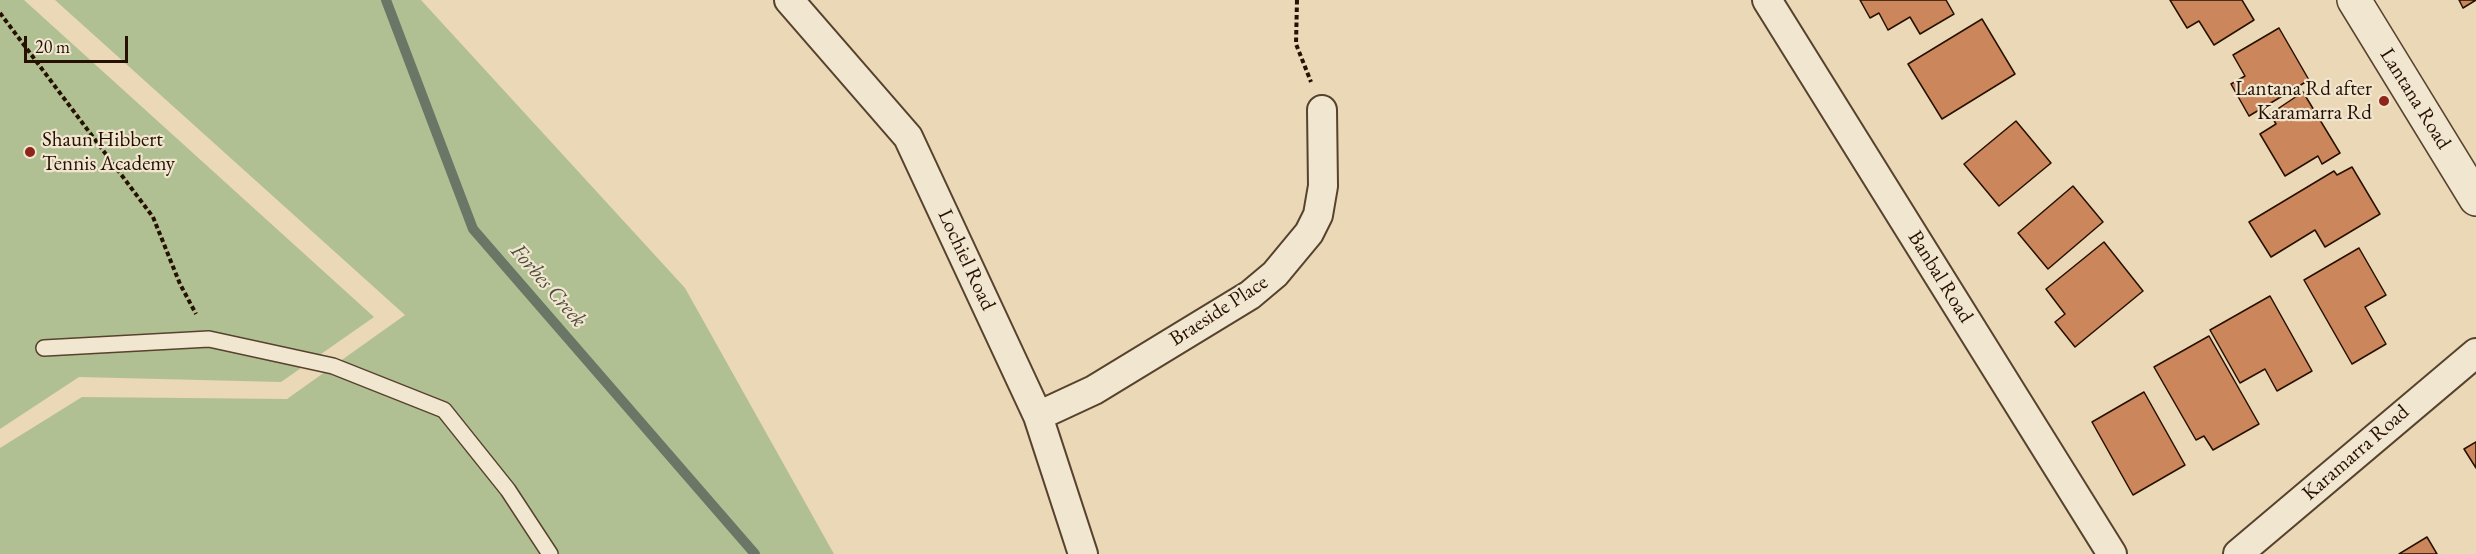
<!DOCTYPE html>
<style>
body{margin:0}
#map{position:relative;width:2476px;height:554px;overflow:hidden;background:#ead8b7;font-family:"EB Garamond",serif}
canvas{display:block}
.scale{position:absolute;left:24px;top:36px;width:104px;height:27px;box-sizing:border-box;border:3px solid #261000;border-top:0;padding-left:8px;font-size:18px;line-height:21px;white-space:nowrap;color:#261000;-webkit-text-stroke:4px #f1e6d0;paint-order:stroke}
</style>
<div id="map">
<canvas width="2476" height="554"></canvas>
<div class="scale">20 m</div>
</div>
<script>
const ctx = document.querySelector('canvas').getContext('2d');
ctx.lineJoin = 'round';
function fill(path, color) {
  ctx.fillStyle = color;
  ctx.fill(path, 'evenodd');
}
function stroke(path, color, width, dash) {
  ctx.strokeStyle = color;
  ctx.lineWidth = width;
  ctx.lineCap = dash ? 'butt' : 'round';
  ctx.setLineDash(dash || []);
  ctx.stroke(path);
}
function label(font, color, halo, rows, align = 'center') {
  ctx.font = font + ' "EB Garamond",serif';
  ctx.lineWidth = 4.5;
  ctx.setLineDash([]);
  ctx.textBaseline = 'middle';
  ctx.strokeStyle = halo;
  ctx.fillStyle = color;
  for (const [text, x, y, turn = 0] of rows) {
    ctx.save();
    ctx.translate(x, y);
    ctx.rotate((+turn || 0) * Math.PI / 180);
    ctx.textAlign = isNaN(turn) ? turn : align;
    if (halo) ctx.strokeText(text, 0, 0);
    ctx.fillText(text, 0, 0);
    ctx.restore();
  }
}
const green = new Path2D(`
 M0 0H24L374 317 281 382 79 377 0 429Z
 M55 0H421L685 288 834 554H0V448L82 397 287 399 405 315Z`);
const stream = new Path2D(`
 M386 0 473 229 755 554`);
const building = new Path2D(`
 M1860 0H1946L1954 14 1920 34 1910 17 1888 30 1879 13 1870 18Z
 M2170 0H2242L2254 20 2214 45 2199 21 2187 28Z
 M2459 0H2476L2463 8Z
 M1982 19 2015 74 1942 119 1908 64Z
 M2279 28 2309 80 2249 116 2231 84 2245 76 2233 55Z
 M2303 92 2340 153 2322 164 2318 156 2285 176 2260 134 2276 124 2270 114Z
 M2016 121 2051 163 1999 206 1964 164Z
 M2352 167 2380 214 2325 247 2315 230 2271 257 2249 222 2334 171 2337 175Z
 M2073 186 2103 222 2048 269 2018 233Z
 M2104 242 2143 291 2075 347 2055 322 2065 314 2046 289Z
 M2359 248 2386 295 2365 307 2386 344 2352 364 2304 280Z
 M2270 296 2312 371 2277 391 2265 369 2240 383 2210 330Z
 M2209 336 2259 424 2213 450 2204 436 2196 440 2154 367Z
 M2144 392 2185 465 2133 495 2092 422Z
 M2476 442V468L2464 449Z
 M2427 537 2437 554H2399Z`);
const path = new Path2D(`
 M1297 0 1296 44 1311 82
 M0 13 153 217 180 284 196 314`);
const service = new Path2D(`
 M44 348 209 339 333 366 444 410 508 490 550 554`);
const minor = new Path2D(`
 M789 0 908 137 1038 416 1083 554
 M1767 0 2112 554
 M1038 416 1094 390 1250 295 1275 274 1309 233 1318 215 1323 186 1322 110
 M2238 554 2476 353`);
const tertiary = new Path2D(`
 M2354 0 2476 199`);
const markers = [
 [2384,101,6,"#8f2418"],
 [30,152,6,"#8f2418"]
];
const poiNames = [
 ["Lantana Rd after",2372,89],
 ["Karamarra Rd",2372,113],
 ["Shaun Hibbert",42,140,"left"],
 ["Tennis Academy",42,164,"left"]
];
const streetNames = [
 ["Lantana Road",2415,99,58],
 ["Lochiel Road",966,260,65],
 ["Banbal Road",1940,277,58],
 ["Braeside Place",1219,311,-33],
 ["Karamarra Road",2356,453,-41]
];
const waterNames = [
 ["Forbes Creek",548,286,49]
];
fill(green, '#b1c093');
stroke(stream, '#6a7666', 10);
fill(building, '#cb865b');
stroke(building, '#261000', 1.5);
stroke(service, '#57422e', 18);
stroke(minor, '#57422e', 32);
stroke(tertiary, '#57422e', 36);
stroke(path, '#261000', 4, [4.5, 3]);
stroke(service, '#f1e6d0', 15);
stroke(minor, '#f1e6d0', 28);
stroke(tertiary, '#f1e6d0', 33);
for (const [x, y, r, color] of markers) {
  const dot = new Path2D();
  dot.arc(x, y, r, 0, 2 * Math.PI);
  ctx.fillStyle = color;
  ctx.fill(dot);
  stroke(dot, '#f1e6d0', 2);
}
label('21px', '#261000', '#f1e6d0', poiNames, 'right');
label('21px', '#261000', '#f1e6d0', streetNames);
label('italic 22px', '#4e4c3c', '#f1e6d0', waterNames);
</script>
